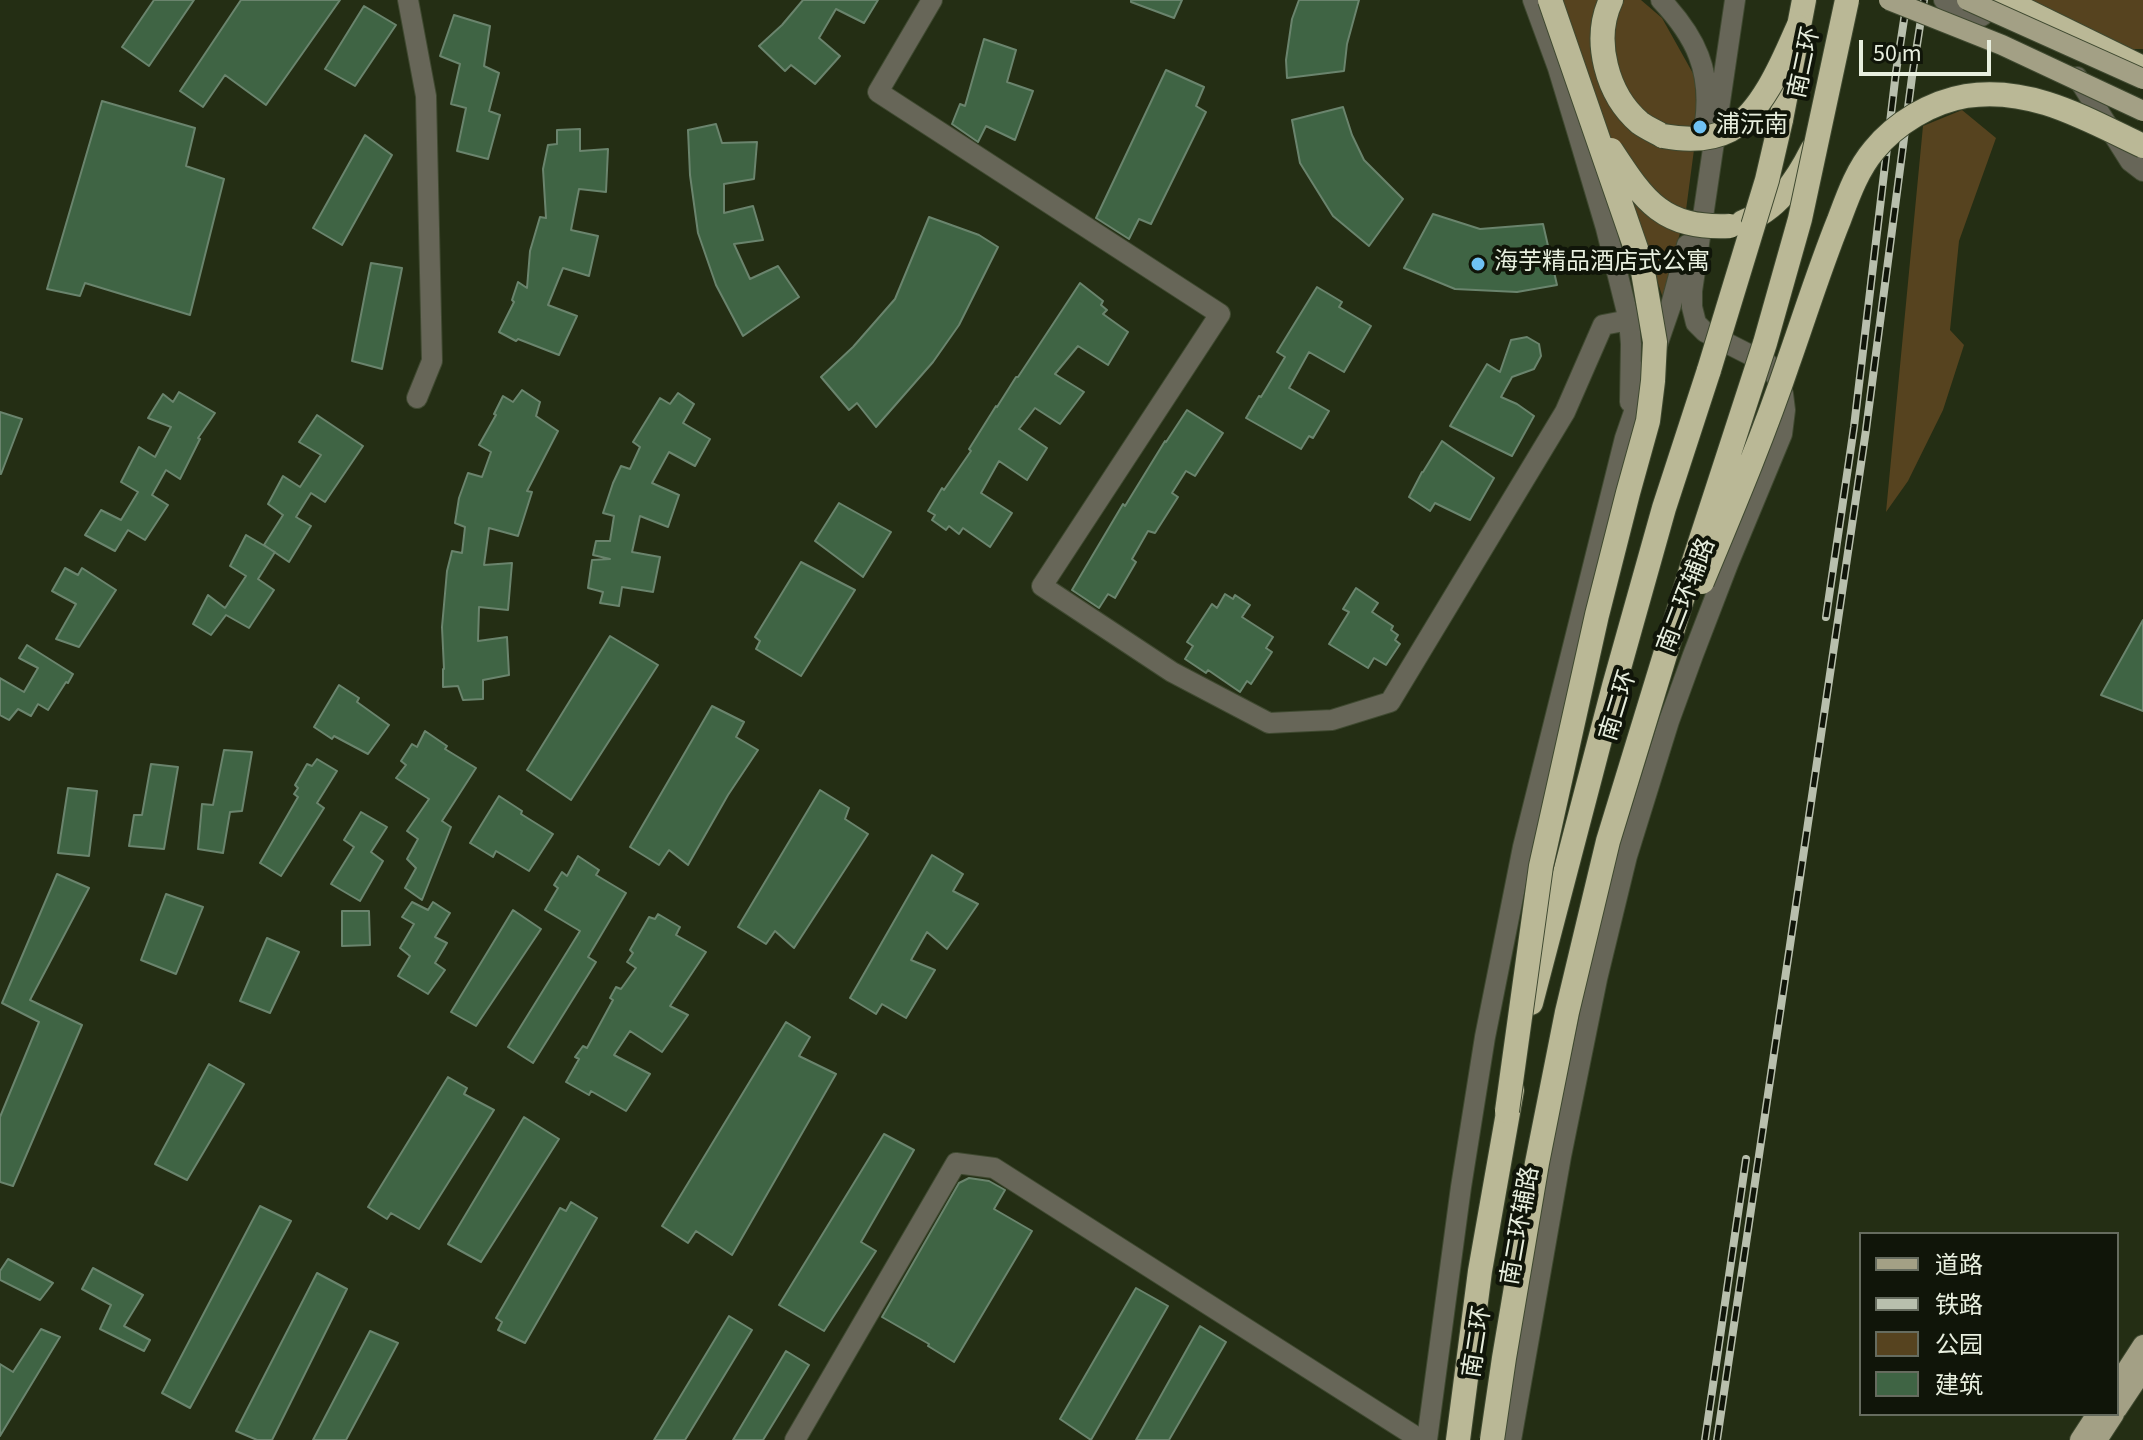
<!DOCTYPE html>
<meta charset="utf-8">
<style>
body{margin:0}
#map{position:relative;width:2143px;height:1440px;overflow:hidden;background:#242e14;font-family:"Source Sans 3","Noto Sans SC",sans-serif}
canvas{display:block}
.legend{position:absolute;left:1859px;top:1232px;width:260px;height:184px;box-sizing:border-box;background:#101509;border:2px solid #666c5f;margin:0;padding:10px 14px;list-style:none;font-size:24px;color:#e8efdf}
.legend li{display:flex;align-items:center;gap:16px;height:40px}
.legend b{width:40px;border:2px solid #666c5f}
.scale{position:absolute;left:1859px;top:40px;width:132px;height:36px;box-sizing:border-box;border:4px solid #e8efdf;border-top:0;padding-left:10px;font-size:24px;line-height:28px;white-space:nowrap;color:#e8efdf;-webkit-text-stroke:6px #101509;paint-order:stroke}
</style>
<div id="map">
<canvas width="2143" height="1440"></canvas>
<ul class="legend">
<li><b style="height:10px;background:#a3a085"></b>道路</li>
<li><b style="height:10px;background:#b8bfad"></b>铁路</li>
<li><b style="height:22px;background:#56431f"></b>公园</li>
<li><b style="height:22px;background:#3f6444"></b>建筑</li>
</ul>
<div class="scale">50 m</div>
</div>
<script>
const ctx = document.querySelector('canvas').getContext('2d');
ctx.lineJoin = 'round';
function fill(path, color) {
  ctx.fillStyle = color;
  ctx.fill(path, 'evenodd');
}
function stroke(path, color, width, dash) {
  ctx.strokeStyle = color;
  ctx.lineWidth = width;
  ctx.lineCap = dash ? 'butt' : 'round';
  ctx.setLineDash(dash || []);
  ctx.stroke(path);
}
function label(font, color, halo, rows, align = 'center') {
  ctx.font = font + ' "Source Sans 3","Noto Sans SC",sans-serif';
  ctx.lineWidth = 8;
  ctx.setLineDash([]);
  ctx.textBaseline = 'middle';
  ctx.strokeStyle = halo;
  ctx.fillStyle = color;
  for (const [text, x, y, turn = 0] of rows) {
    ctx.save();
    ctx.translate(x, y);
    ctx.rotate((+turn || 0) * Math.PI / 180);
    ctx.textAlign = isNaN(turn) ? turn : align;
    if (halo) ctx.strokeText(text, 0, 0);
    ctx.fillText(text, 0, 0);
    ctx.restore();
  }
}
const green = new Path2D(`
 M1562 0H1641L1662 18 1695 77 1697 127 1686 210 1663 298Z
 M2024 0H2143V49H2128Z
 M1962 110 1996 138 1959 241 1950 330 1964 345 1943 410 1908 481 1886 512 1923 126Z`);
const building = new Path2D(`
 M154 0H194L149 66 122 47Z
 M241 0H340L266 105 225 75 203 107 180 91Z
 M803 0H878L864 23 836 9 819 38 840 56 815 84 791 65 785 71 759 46 782 25Z
 M1131 0H1182L1174 18 1131 2Z
 M1299 0H1359L1347 44 1344 71 1287 78 1286 60 1292 19Z
 M364 6 396 25 355 86 325 69Z
 M454 15 490 26 484 66 499 73 489 111 500 115 488 159 457 151 466 108 451 104 460 64 440 56Z
 M984 39 1016 50 1007 82 1033 91 1015 140 986 126 978 142 952 124 960 104 965 106Z
 M1166 70 1204 87 1196 106 1206 112 1151 224 1139 219 1129 239 1096 218Z
 M102 101 195 128 186 166 224 179 190 315 85 283 80 296 47 289Z
 M1343 107 1352 135 1364 160 1403 199 1369 246 1333 216 1300 163 1292 120Z
 M716 124 722 143 757 142 754 179 724 184V213L753 206 763 240 734 244 750 279 778 266 799 297 743 336 716 285 698 233 690 175 688 130Z
 M580 129V151L608 149 606 192 579 189 571 230 598 236 589 276 563 268 548 305 577 316 559 355 518 339 516 341 499 332 514 302 512 300 518 282 527 288 530 251 540 217 546 218 543 169 548 145 557 144V130Z
 M365 135 392 155 342 245 313 228Z
 M1433 214 1480 229 1543 224 1557 285 1517 292 1455 289 1404 268Z
 M929 217 979 235 998 247 959 325 933 362 876 427 857 403 849 410 821 377 853 347 895 299Z
 M371 263 402 268 382 369 352 361Z
 M1080 283 1103 301 1101 305 1107 310 1103 314 1128 332 1108 365 1078 346 1055 374 1084 392 1060 424 1035 408 1019 429 1047 448 1027 480 999 461 981 493 1012 513 990 547 963 528 959 534 949 526 946 530 932 520 935 515 928 511 942 488 944 490 971 451 969 449 996 406 997 407 1016 377H1018Z
 M1317 287 1342 302 1339 307 1371 326 1344 372 1309 352 1289 388 1329 411 1313 438 1309 436 1301 449 1246 418 1259 396 1261 397 1285 357 1277 352Z
 M1527 337 1539 344 1541 356 1534 369 1512 377 1501 397 1517 404 1534 416 1512 456 1450 426 1487 364 1500 372 1511 340Z
 M522 390 540 402 536 416 558 431 527 491 532 492 518 536 489 528 484 565 512 563 508 610 479 607 478 641 507 637 509 675 483 680V699L463 700 458 686 443 687V669H444L442 627 447 571 452 551 462 553 465 527 455 523 459 498 468 473 482 477 491 452 479 445 496 415 494 414 503 396 513 402Z
 M179 392 215 413 198 438 200 439 180 479 166 470 152 495 168 505 145 540 128 530 115 551 85 535 101 510 121 520 138 492 121 482 139 447 155 457 171 427 148 418 163 394 173 402Z
 M678 393 694 404 683 423 710 439 695 466 669 452 652 483 679 495 668 527 640 516 632 552 660 557 653 592 622 587 619 606 600 603 603 592 588 588 592 560 610 559 593 555 596 541H610L614 516 603 513 613 483 621 466 630 469 640 447 633 442 660 398 670 404Z
 M1187 410 1223 433 1195 476 1186 471 1172 493 1178 497 1155 533 1148 531 1132 559 1136 562 1115 598 1108 594 1099 608 1072 590 1123 504 1125 506 1165 441 1166 442Z
 M0 412 22 419 1 474H0Z
 M317 415 363 446 325 502 311 493 296 517 311 526 289 562 264 545 283 515 268 504 283 476 300 487 321 455 299 442Z
 M1442 441 1494 478 1470 520 1435 503 1430 511 1409 497 1422 472H1423Z
 M839 503 891 532 863 577 815 541Z
 M246 535 275 552 258 579 274 590 249 628 226 615 211 635 193 624 208 595 225 608 246 576 230 566Z
 M801 562 855 590 801 676 756 649 760 641 755 637Z
 M65 568 78 575 82 568 116 590 79 647 56 639 76 604 52 591Z
 M1356 588 1378 603 1372 612 1393 626 1391 630 1398 635 1395 640 1400 644 1386 665 1374 658 1368 668 1329 644 1349 612 1343 609Z
 M1225 594 1233 599 1235 595 1250 605 1242 617 1273 637 1266 648 1272 652 1251 684 1247 681 1240 692 1208 670 1206 673 1185 659 1193 646 1187 642 1212 604 1217 608Z
 M2143 620V711L2101 695Z
 M610 636 658 665 571 800 527 770Z
 M27 645 73 674 68 683 66 682 48 710 38 704 31 716 18 709 9 720 0 715V678L24 692 38 668 19 658Z
 M339 685 359 698 357 702 389 725 368 754 334 736 332 739 314 727Z
 M712 706 744 722 736 737 758 750 728 795 688 865 669 850 659 865 630 847Z
 M425 731 447 746 445 749 476 768 442 821 451 827 422 900 405 888 416 868 407 859 418 839 407 831 429 799 396 778 406 765 401 761 412 744 417 747Z
 M224 750 252 752 242 811 230 812 223 853 198 849 202 804 213 805Z
 M317 759 337 771 317 803 324 808 281 876 260 863 298 797 294 794 298 788 295 785 307 764 312 766Z
 M151 764 178 767 164 849 129 846 134 815H142Z
 M68 788 97 791 89 856 58 853Z
 M820 790 849 808 845 819 868 834 794 948 775 931 766 944 738 927Z
 M499 796 522 811 521 814 553 834 529 871 496 851 493 857 470 843Z
 M361 812 387 827 371 852 383 861 360 901 331 884 354 847 344 840Z
 M932 855 963 874 953 891 978 904 947 949 927 932 911 960 935 970 906 1018 882 1004 876 1014 850 998Z
 M578 856 599 870 596 875 626 893 588 957 596 962 533 1063 508 1047 580 931 545 910 558 888 554 885 562 872 567 876Z
 M57 874 89 888 30 1000 82 1025 13 1186 0 1182V1117L39 1022 2 1003Z
 M166 894 203 907 176 974 141 960Z
 M412 902 428 910 433 902 450 913 435 937 447 943 435 963 445 970 428 994 398 976 410 956 400 948 414 924 402 917Z
 M513 910 541 929 476 1026 451 1012Z
 M342 911H369L370 945 342 946Z
 M658 914 680 927 676 935 706 952 670 1006 688 1015 662 1052 630 1031 614 1055 650 1074 626 1111 591 1091 589 1095 566 1082 579 1059 575 1057 583 1046 587 1048 613 1000 610 998 616 987 621 989 636 968 627 962 633 953 630 950 649 917 655 919Z
 M267 938 299 952 270 1013 240 1001Z
 M786 1022 810 1037 799 1056 836 1074 732 1255 696 1231 688 1243 662 1226Z
 M209 1064 244 1084 187 1180 155 1164Z
 M448 1077 467 1088 464 1094 494 1110 419 1229 391 1213 387 1219 368 1207Z
 M524 1117 559 1139 481 1262 448 1244Z
 M884 1134 914 1150 861 1242 876 1251 824 1331 779 1305Z
 M969 1178 989 1181 1005 1190 994 1209 1032 1231 954 1362 928 1346 929 1344 882 1317 959 1183Z
 M571 1202 597 1218 525 1343 498 1330 502 1322 496 1318 560 1208 566 1211Z
 M260 1206 291 1221 190 1408 162 1393Z
 M8 1259 53 1283 40 1300 0 1280V1271Z
 M93 1268 143 1295 124 1326 150 1340 144 1351 100 1329 111 1305 82 1289Z
 M317 1273 347 1289 272 1440H257L236 1431Z
 M1136 1288 1168 1306 1091 1440 1060 1419Z
 M729 1316 752 1330 685 1440H654Z
 M1200 1326 1226 1342 1169 1440H1136Z
 M41 1329 60 1337 0 1436V1364L13 1372Z
 M370 1331 398 1343 346 1440H313Z
 M786 1351 809 1365 763 1440H733Z`);
const minor = new Path2D(`
 M408 0 426 96 432 361 417 398
 M932 0 878 92 1220 314 1042 586 1172 672 1269 723 1332 720 1390 702 1565 412 1603 325 1629 320
 M1533 0 1558 68 1578 134 1606 228 1629 320 1631 344 1630 402
 M1661 0C1696 37 1712 71 1705 123
 M1944 0 1982 16
 M2077 77 2130 161 2143 171
 M795 1440 956 1163 994 1168 1421 1440
 M1427 1440 1461 1187 1485 1037 1523 847 1625 438 1671 305 1687 245
 M1511 1440 1561 1156 1597 979 1627 856 1669 721 1693 655 1728 564 1782 434 1785 410 1783 394 1777 378 1768 364 1705 332 1696 323 1692 307V291L1735 0`);
const major = new Path2D(`
 M2119 1382 2143 1345
 M2117 1409 2143 1370
 M2080 1440 2097 1414
 M2097 1440 2114 1414`);
const highway = new Path2D(`
 M1611 0C1592 40 1607 95 1640 123 1647 128 1656 132 1663 136
 M2004 0 2143 68
 M1781 120 1804 0
 M1743 222C1777 210 1797 180 1812 150
 M1531 1003 1614 686 1664 508 1709 370
 M1458 1440 1480 1271 1512 1090`);
const rail = new Path2D(`
 M1826 617 1854 427 1896 72 1907 0
 M1705 1440 1746 1159
 M1717 1440 1866 430 1912 77 1924 0`);
const majorBridge = new Path2D(`
 M1889 0 2002 45 2143 111
 M1967 0 2143 79`);
const highwayBridge = new Path2D(`
 M1663 136C1685 140 1709 141 1730 130 1762 113 1784 59 1798 27
 M1611 150C1645 202 1663 229 1730 226
 M1709 370 1767 180 1781 120
 M1702 582C1732 510 1763 437 1788 363 1805 315 1820 267 1839 220 1848 196 1857 170 1874 150 1896 123 1931 102 1966 96 2031 86 2086 119 2143 146
 M1507 1111 1541 866 1597 615 1628 493 1648 421 1653 381 1655 342 1642 266 1550 0
 M1492 1440 1504 1358 1537 1163 1567 1012 1608 841 1691 570 1765 343 1800 219 1847 0`);
const markers = [
 [1700,127,8,"#6fc2f4"],
 [1478,264,8,"#6fc2f4"]
];
const streetNames = [
 ["南二环",1806,63,-78],
 ["南二环辅路",1688,596,-69],
 ["南二环",1620,706,-73],
 ["南二环辅路",1522,1226,-80],
 ["南二环",1479,1342,-81]
];
const poiNames = [
 ["浦沅南",1716,127],
 ["海芋精品酒店式公寓",1494,264]
];
fill(green, '#56431f');
fill(building, '#3f6444');
stroke(building, '#6a846d', 2);
stroke(minor, '#3f4930', 22);
stroke(major, '#3f4930', 22);
stroke(highway, '#3f4930', 26);
stroke(minor, '#676658', 20);
stroke(major, '#a3a085', 20);
stroke(highway, '#bab896', 24);
stroke(rail, '#b8bfad', 8);
stroke(rail, '#101509', 5, [15]);
stroke(majorBridge, '#3f4930', 22, []);
stroke(highwayBridge, '#3f4930', 26, []);
stroke(majorBridge, '#a3a085', 20);
stroke(highwayBridge, '#bab896', 24);
for (const [x, y, r, color] of markers) {
  const dot = new Path2D();
  dot.arc(x, y, r, 0, 2 * Math.PI);
  ctx.fillStyle = color;
  ctx.fill(dot);
  stroke(dot, '#101509', 3);
}
label('24px', '#e8efdf', '#101509', streetNames);
label('24px', '#e8efdf', '#101509', poiNames, 'left');
</script>
